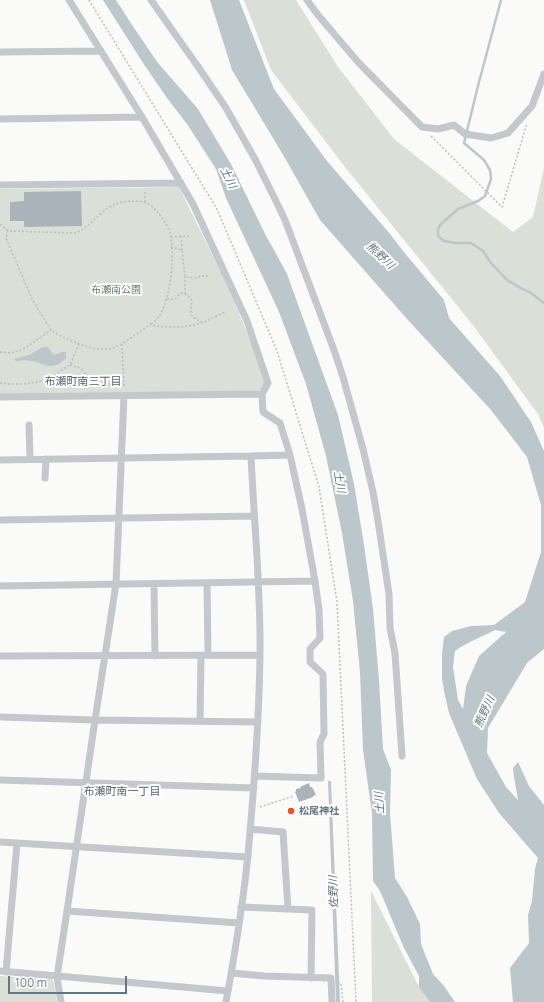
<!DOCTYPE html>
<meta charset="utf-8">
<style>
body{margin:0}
#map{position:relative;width:544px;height:1002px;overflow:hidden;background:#fafaf8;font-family:Manrope,sans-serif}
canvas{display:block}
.scale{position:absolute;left:8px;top:976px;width:119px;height:18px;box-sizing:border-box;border:2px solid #657683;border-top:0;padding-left:5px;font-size:12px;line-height:14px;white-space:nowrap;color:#657683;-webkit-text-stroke:3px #fff;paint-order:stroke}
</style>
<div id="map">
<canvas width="544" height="1002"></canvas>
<div class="scale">100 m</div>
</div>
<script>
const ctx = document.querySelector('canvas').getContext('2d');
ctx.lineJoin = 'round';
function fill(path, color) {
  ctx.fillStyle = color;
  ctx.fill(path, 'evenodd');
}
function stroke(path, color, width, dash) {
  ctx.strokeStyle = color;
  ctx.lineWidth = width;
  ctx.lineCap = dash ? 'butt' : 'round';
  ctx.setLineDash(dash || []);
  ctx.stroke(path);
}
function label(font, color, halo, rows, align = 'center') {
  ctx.font = font + ' Manrope,"Noto Sans JP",sans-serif';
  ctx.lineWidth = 4;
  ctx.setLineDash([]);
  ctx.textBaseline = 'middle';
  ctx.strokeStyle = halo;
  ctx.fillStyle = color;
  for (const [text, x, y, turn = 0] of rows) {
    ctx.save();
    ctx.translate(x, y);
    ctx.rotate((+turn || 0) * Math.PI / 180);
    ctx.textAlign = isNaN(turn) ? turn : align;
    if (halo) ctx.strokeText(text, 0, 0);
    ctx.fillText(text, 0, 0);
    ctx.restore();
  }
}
const green = new Path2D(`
 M244 0H296L338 67 394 139 513 232 533 217 544 168V428L538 414 472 324 345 167 271 70Z
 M179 187 226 283 250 339 265 383 262 388 259 391 0 394V189Z
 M371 891 419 987 430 1002H372Z
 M0 976 52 979 54 983 57 1002H0Z`);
const water = new Path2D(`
 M103 0H116L134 28 158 63 198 109 231 164 267 238 273 248 287 274 338 415 354 484 364 545 373 609 379 680 383 749 391 770 390 813 395 878 407 897 420 924 421 944 433 974 444 986 455 1002H430L419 987V976L404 948 380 891 373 881 372 813 363 750 360 672 353 601 342 533 326 456 306 384 279 312 226 198 216 169 187 124 167 98 145 66Z
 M210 0H239L274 89 327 161 390 234 403 251 444 300 449 318 500 376 531 422 544 451V649L527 663 488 728 487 753 506 787 518 800 514 777 513 768 518 762 529 786 544 805V1002H513L510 968 529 943 528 915 532 901 535 869 538 858 499 813 477 779 454 725 449 713 445 696 442 679V654L444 637 452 631 471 626 494 625 525 602 541 552V505L527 457 491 410 407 319 320 220 285 158 232 70ZM495 630 506 632 479 656 466 686 463 709 458 700 453 667 455 651C467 642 482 637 495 630Z
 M43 347H48L53 355 63 352H66V358C54 371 46 365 33 361 27 360 22 360 16 361L14 359 29 355Z
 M328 781H331L340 1002H336Z`);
const stream = new Path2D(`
 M501 0 479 82 464 143 484 160 490 170 491 179 485 196 478 201 458 209 441 224 438 229V236L444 241 456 243H471L483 251 491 263 507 280 519 287 531 293 544 303`);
const building = new Path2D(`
 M81 191 82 226 24 227V221H10V202L24 201V192Z
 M309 783 310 787H312L316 795 313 796V797L299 802 295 792 296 791V789L301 788 300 787Z`);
const path = new Path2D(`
 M89 0 217 209 277 351 319 487 337 602 356 1002
 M431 136 502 207 527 123
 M145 202V190
 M0 224 8 231
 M181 236 182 250
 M171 237 190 236
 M171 247 182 250 185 277 195 278 201 276H209
 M185 294V277
 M167 299C180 300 173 298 182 293 187 294 189 297 192 301 190 317 189 314 202 323
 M151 324C155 321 159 317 161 313 171 294 174 259 171 238 170 229 164 220 158 213 155 209 150 204 144 202 139 201 127 201 123 202 102 205 93 227 75 233L8 231 6 238 32 299 44 319 51 330 62 337 79 344 96 349H111L122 344 151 324C158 327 163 327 170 327 193 328 205 322 225 312
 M122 344 124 388
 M0 352 11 353 22 350 51 330
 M70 365 80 368 87 375 98 381 108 384H125
 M0 383 7 384H24L42 381 52 377 63 369 70 365 79 344
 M260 807 294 796
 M338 982 341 983 343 1002`);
const minor = new Path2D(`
 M69 0 142 117 193 204 247 321 268 383 262 394 263 412 280 423 290 455 302 509 315 581 319 610 320 638 310 649V662L323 674 324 734 320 742 321 778 254 776
 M151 0 199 68 226 108 255 159 275 199 285 220 334 350 343 377 363 449 373 492 378 521 389 594 390 628 395 653 402 756
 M307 0 318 15 358 62 422 127 438 129 454 125 465 134 491 138 508 133 532 106 544 74
 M0 52 101 51
 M0 119 142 117
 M0 185 181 183
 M0 397 262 394
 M29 425 30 459
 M0 460 251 456
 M45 478 46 459
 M0 520 254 516
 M207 583 208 655
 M154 584 155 656
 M0 586 315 581
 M0 656 260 655
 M0 717 95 720 257 722
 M200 721 201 656
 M0 780 254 788
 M250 829 283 832 288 909
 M0 842 248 857
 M241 907 312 910 311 978
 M67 911 239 923
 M0 971 228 991
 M6 972 17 843
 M232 973 264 976 331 978 332 1002
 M61 1002 57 977 67 911 95 720 116 584 124 396
 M226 1002C235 953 243 904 248 855 254 789 259 722 260 656 261 589 254 523 251 456L290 455`);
const markers = [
 [291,811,4,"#e4572e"]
];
const parkNames = [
 ["布瀬南公園",116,290]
];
const poiNames = [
 ["松尾神社",299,811]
];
const waterNames = [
 ["土川",228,178,63],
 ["熊野川",380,256,43],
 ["土川",339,482,80],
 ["熊野川",485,712,-66],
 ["土川",380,803,-93],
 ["佐野川",334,892,-92]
];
const neighbourhoodNames = [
 ["布瀬町南三丁目",83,382],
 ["布瀬町南一丁目",122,792]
];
fill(green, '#dadfd7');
fill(water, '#bbc7cb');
stroke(stream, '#bbc7cb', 2.5);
fill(building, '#aab3b9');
stroke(path, '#bbbfc2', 1.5, [2, 2]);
stroke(minor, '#c3c8cc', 7);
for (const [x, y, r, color] of markers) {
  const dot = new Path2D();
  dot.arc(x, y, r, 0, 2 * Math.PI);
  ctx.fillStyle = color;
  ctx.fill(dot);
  stroke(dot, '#fff', 1.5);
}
label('10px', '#687a64', '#fff', parkNames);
label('bold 10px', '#657683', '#fff', poiNames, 'left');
label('italic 11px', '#60757c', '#fff', waterNames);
label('11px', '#57646e', '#fff', neighbourhoodNames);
</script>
